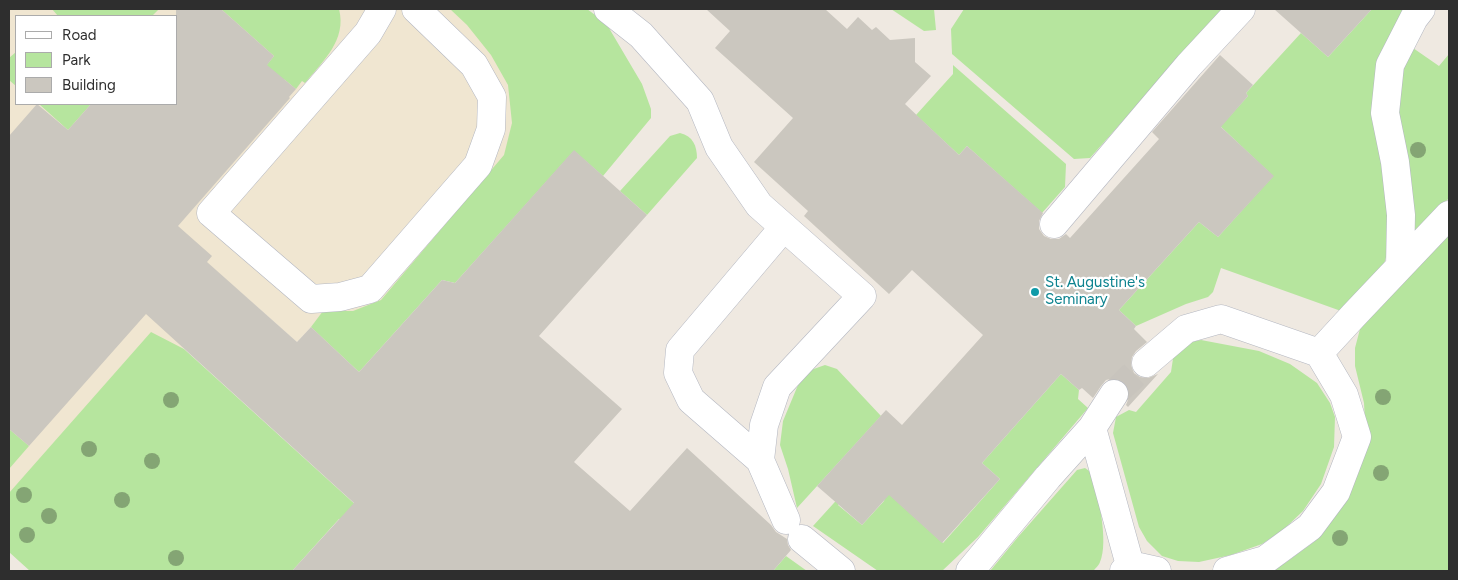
<!DOCTYPE html>
<style>
body{margin:0}
#map{position:relative;width:1458px;height:580px;overflow:hidden;background:#efe9e1;font-family:Figtree,sans-serif}
canvas{display:block}
.frame{position:absolute;inset:0;border:10px solid #2e2e2e;pointer-events:none}
.legend{position:absolute;left:15px;top:15px;width:162px;height:90px;box-sizing:border-box;background:#fff;border:1px solid #ababab;margin:0;padding:6px 9px;list-style:none;font-size:15px;color:#2e2e2e}
.legend li{display:flex;align-items:center;gap:10px;height:25px}
.legend b{width:25px;border:1px solid #ababab}
</style>
<div id="map">
<canvas width="1458" height="580"></canvas>
<div class="frame"></div>
<ul class="legend">
<li><b style="height:6px;background:#fff"></b>Road</li>
<li><b style="height:14px;background:#b6e59e"></b>Park</li>
<li><b style="height:14px;background:#cbc7bf"></b>Building</li>
</ul>
</div>
<script>
const ctx = document.querySelector('canvas').getContext('2d');
ctx.lineJoin = 'round';
function fill(path, color) {
  ctx.fillStyle = color;
  ctx.fill(path, 'evenodd');
}
function stroke(path, color, width, dash) {
  ctx.strokeStyle = color;
  ctx.lineWidth = width;
  ctx.lineCap = dash ? 'butt' : 'round';
  ctx.setLineDash(dash || []);
  ctx.stroke(path);
}
function label(font, color, halo, rows, align = 'center') {
  ctx.font = font + ' Figtree,sans-serif';
  ctx.lineWidth = 4.5;
  ctx.setLineDash([]);
  ctx.textBaseline = 'middle';
  ctx.strokeStyle = halo;
  ctx.fillStyle = color;
  for (const [text, x, y, turn = 0] of rows) {
    ctx.save();
    ctx.translate(x, y);
    ctx.rotate((+turn || 0) * Math.PI / 180);
    ctx.textAlign = isNaN(turn) ? turn : align;
    if (halo) ctx.strokeText(text, 0, 0);
    ctx.fillText(text, 0, 0);
    ctx.restore();
  }
}
const education = new Path2D(`
 M9 9H509L599 99 359 372 310 328 297 342 238 290 9 532ZM16 16H176V104H16Z`);
const green = new Path2D(`
 M52 9H159L152 16H58Z
 M221 9H339C347 40 323 61 305 83L302 81 296 89 285 80 261 72 274 56Z
 M450 9H587L606 23 642 84 651 109V118L603 176 574 151 455 283 442 280 359 372 311 327 323 311H353L381 300 504 155 512 123 508 85 491 55 467 25Z
 M891 9H934L936 30 924 31Z
 M964 9H1222L1090 158 1074 159 952 54 951 29Z
 M1372 9H1406L1392 197 1390 243 1383 268 1341 311 1221 268 1213 292 1208 297 1186 304 1136 326 1119 310 1199 222 1218 237 1273 176 1218 124 1226 120 1248 96 1246 93 1301 33 1328 57Z
 M1413 48 1439 66 1449 54V198L1413 236 1394 124 1404 53Z
 M16 52V86L9 80V58Z
 M953 65 1066 164 1065 187 1042 213 967 146 959 155 916 115 953 74Z
 M39 104H91L68 130Z
 M680 133C693 136 697 146 697 158L647 215 620 191 670 136Z
 M1449 227V571H1268L1285 563 1315 541 1333 517 1358 474 1366 442 1364 403 1355 366V348L1360 329 1382 297Z
 M151 332 184 349 368 516 339 519 292 571H30L9 552V493Z
 M1201 340 1259 351 1290 364 1317 383 1330 403 1335 417 1334 447 1321 484 1303 511 1283 530 1262 544 1231 555 1199 562 1178 561 1162 556 1147 541 1139 527 1113 433 1116 417 1129 410 1136 412 1171 372 1174 352 1190 342Z
 M825 365 837 369 881 416 797 508 788 469 780 445 783 421 798 385 808 371Z
 M1061 374 1079 390 1078 399 1088 408 978 537 942 571H878L813 526 863 471 838 505 862 525 884 501 886 491 943 543 1000 479 982 463Z
 M9 429 29 446 9 469Z
 M1085 468 1092 473C1098 494 1109 542 1100 562 1099 565 1095 569 1093 571H990L1018 537 1077 470Z
 M786 556 807 571H773Z`);
const building = new Path2D(`
 M176 9H221L274 56 267 65 296 89 289 97 290 98 178 226 212 256 207 262 297 342 311 327 359 372 442 280 455 283 574 150 647 215 539 336 622 409 574 462 630 511 687 448 771 525 776 532 787 539 788 545 791 550 773 571H292L354 503 146 314 29 446 9 429V136L37 104 68 130 91 104H176Z
 M706 9H825L847 29 858 17 872 30 876 27 890 40 915 38V62L931 76 905 104 959 155 967 146 1043 213 1039 221V229L1044 236 1051 239H1059L1066 234 1070 238 1159 139 1152 132 1220 55 1253 85 1246 93 1248 96 1221 127 1274 176 1218 237 1199 222 1119 310 1136 326 1134 329 1147 342 1136 351 1132 357 1131 365 1134 373 1140 377 1148 378 1158 374 1128 407 1126 405 1130 395 1128 387 1122 381 1114 378 1106 380 1101 386 1093 398 1082 388 1079 390 1061 374 982 463 1000 479 942 543 889 495 862 525 817 486 886 410 902 425 983 335 912 270 889 294 804 216 808 211 754 162 793 118 715 48 730 31Z
 M1274 9H1372L1328 57Z`);
const minorTunnel = new Path2D(`
 M1114 394 1146 363`);
const minor = new Path2D(`
 M382 9 368 33 211 213 311 299 340 297 370 289 478 165 491 129 492 97 474 65 416 9
 M608 9 641 35 700 101 719 147 759 205 862 296 777 387 764 425 760 460 691 400 678 373 680 350 784 227
 M1054 224 1189 65 1241 9
 M1400 266 1401 215 1395 162 1385 113 1390 65 1414 18 1421 9
 M1319 353 1354 315 1449 215
 M1146 363 1186 329 1221 319 1319 353 1344 395 1357 437 1336 492 1310 527 1265 560 1227 571
 M1114 394 1092 428 1130 565 1124 571
 M760 460 786 520
 M802 539 841 571
 M1130 565 1157 571
 M970 571 1048 477 1092 428`);
const trees = [
 [1418,150],
 [1383,397],
 [171,400],
 [89,449],
 [152,461],
 [1381,473],
 [24,495],
 [122,500],
 [49,516],
 [27,535],
 [1340,538],
 [176,558]
];
const markers = [
 [1035,292,5,"#0f9aa8"]
];
const cultureNames = [
 ["St. Augustine's",1045,283],
 ["Seminary",1045,300]
];
fill(education, '#f0e6d1');
fill(green, '#b6e59e');
fill(building, '#cbc7bf');
stroke(minorTunnel, '#c8c4bd', 28, [28, 14]);
stroke(minor, '#b4b7c1', 29);
stroke(minor, '#fff', 28);
ctx.fillStyle = '#84a574';
for (const [x, y] of trees) {
  ctx.beginPath();
  ctx.arc(x, y, 8, 0, 2 * Math.PI);
  ctx.fill();
}
for (const [x, y, r, color] of markers) {
  const dot = new Path2D();
  dot.arc(x, y, r, 0, 2 * Math.PI);
  ctx.fillStyle = color;
  ctx.fill(dot);
  stroke(dot, '#fff', 2);
}
label('15px', '#0d838f', '#fff', cultureNames, 'left');
</script>
